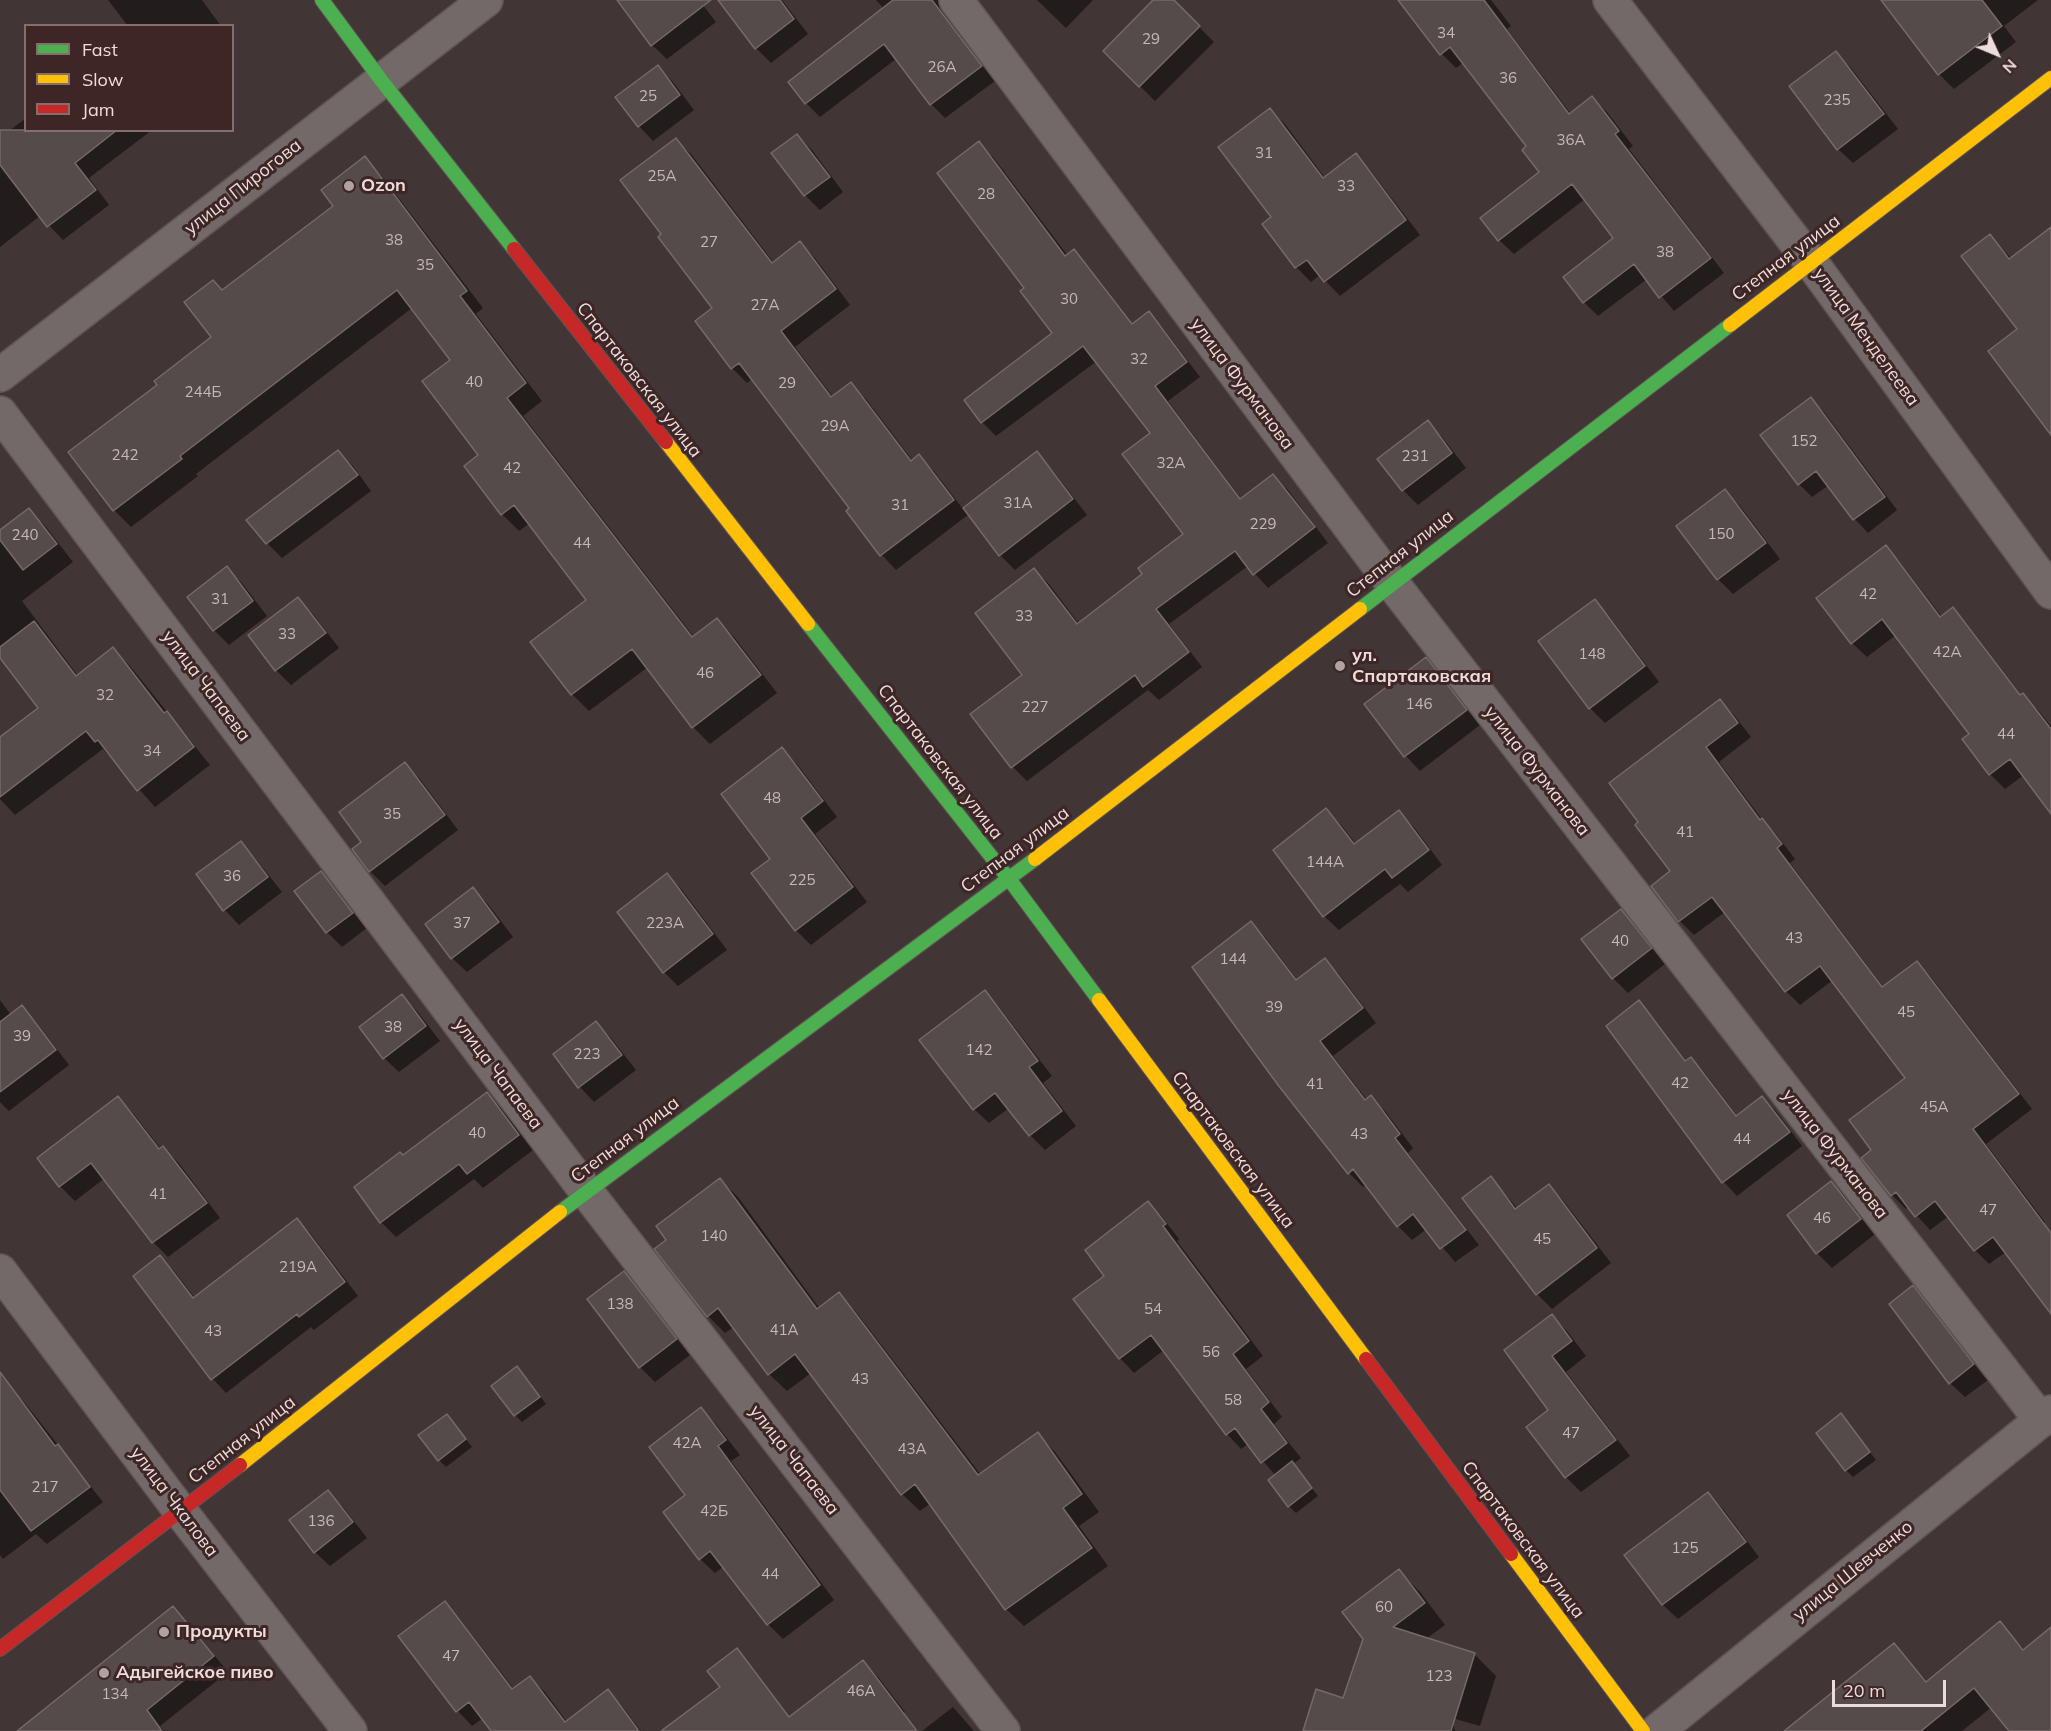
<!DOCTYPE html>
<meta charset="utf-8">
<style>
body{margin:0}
#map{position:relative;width:2051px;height:1731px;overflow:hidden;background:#423535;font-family:Mulish,sans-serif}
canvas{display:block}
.legend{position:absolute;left:24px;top:24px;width:210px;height:108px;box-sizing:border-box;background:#3d2625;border:2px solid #836f6e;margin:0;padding:8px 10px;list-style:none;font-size:18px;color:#ecdcdb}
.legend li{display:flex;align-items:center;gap:12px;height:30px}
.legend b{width:30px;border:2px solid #836f6e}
.north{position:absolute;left:1967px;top:24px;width:60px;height:60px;-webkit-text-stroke:4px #3d2625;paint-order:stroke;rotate:134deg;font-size:16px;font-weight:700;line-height:24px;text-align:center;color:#ecdcdb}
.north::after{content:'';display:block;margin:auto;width:21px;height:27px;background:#ecdcdb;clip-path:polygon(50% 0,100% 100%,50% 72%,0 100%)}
.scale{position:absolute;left:1832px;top:1680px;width:114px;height:27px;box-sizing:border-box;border:3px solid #ecdcdb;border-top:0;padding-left:8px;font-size:18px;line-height:21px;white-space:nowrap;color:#ecdcdb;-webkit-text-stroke:4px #3d2625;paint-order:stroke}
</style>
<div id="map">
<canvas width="2051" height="1731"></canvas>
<ul class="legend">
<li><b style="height:8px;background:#4caf50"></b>Fast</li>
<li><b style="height:8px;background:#ffc107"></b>Slow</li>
<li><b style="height:8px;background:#c62828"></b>Jam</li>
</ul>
<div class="north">N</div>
<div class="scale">20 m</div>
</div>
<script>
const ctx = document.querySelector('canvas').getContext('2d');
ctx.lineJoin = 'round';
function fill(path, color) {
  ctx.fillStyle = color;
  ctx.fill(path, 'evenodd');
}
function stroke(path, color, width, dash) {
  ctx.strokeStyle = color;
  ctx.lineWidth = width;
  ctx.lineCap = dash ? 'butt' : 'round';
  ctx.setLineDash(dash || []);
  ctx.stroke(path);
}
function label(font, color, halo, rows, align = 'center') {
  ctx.font = font + ' Mulish,sans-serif';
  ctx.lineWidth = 6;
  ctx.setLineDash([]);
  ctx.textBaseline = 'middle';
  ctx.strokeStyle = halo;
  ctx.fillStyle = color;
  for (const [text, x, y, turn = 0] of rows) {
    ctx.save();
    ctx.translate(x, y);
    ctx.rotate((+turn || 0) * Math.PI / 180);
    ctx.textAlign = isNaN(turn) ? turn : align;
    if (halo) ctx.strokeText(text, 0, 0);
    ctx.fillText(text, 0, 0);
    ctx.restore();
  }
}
const shadow = new Path2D(`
 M108 0H202L221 26H128Z
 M619 0H699L716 22 667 59 652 45Z
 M720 0H782L808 34 771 63 756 48Z
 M876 0H948L952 6 943 13 995 81 945 118 931 104 896 59 820 117 806 103 884 9Z
 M1037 0H1093L1066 28Z
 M1155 0H1172L1214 42 1155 101 1105 51Z
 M1417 0H1491L1511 26 1507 29 1571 114 1592 98 1607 112 1633 146 1629 149 1724 273 1674 311 1647 279 1598 316 1584 302 1615 239 1585 199 1514 254 1499 240 1482 218 1541 172 1528 147 1464 62 1456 68 1442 54 1406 8Z
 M1883 0H2038L2004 26 2016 42 1954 89 1939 74Z
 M1836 53 1851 68 1898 129 1853 163 1838 149Z
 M658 67 673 82 694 110 653 141 639 126Z
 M1270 110 1285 124 1325 178 1356 155 1370 170 1420 235 1340 296 1320 275 1311 282 1296 267 1274 217Z
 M26 118V130H152L89 178 109 205 63 240 40 216 0 247V138Z
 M797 135 812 150 843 192 820 210 805 195Z
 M676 140 691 154 774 263 800 243 815 258 850 305 795 347 833 397 851 384 866 399 913 461 919 456 934 471 963 509 1036 453 1051 468 1087 515 1015 570 1000 555 969 514 896 570 882 555 848 511 851 509 753 378 747 383 732 368 714 309 664 234Z
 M979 143 993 157 1068 256 1074 251 1088 266 1134 325 1149 313 1163 328 1200 377 1168 401 1242 500 1273 476 1288 490 1328 543 1268 588 1248 566 1169 624 1202 667 1159 700 1148 690 1027 781 1013 767 972 714 1024 675 1034 570 1049 584 1079 624 1145 574 1185 534 1152 434 1097 361 996 436 982 422 1054 333 1026 288Z
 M364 158 381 175 483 308 476 314 542 401 523 416 694 637 717 620 734 637 777 693 710 744 693 727 648 667 589 711 572 694 589 600 530 523 519 531 502 514 480 456 452 360 412 308 196 474 198 476 131 527 114 510 159 385 213 338 223 291 335 206Z
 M2051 229V428L1990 236 2012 259Z
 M1811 399 1824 412 1897 510 1868 533 1855 519 1829 485 1812 497 1799 484 1762 435Z
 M1428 422 1442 437 1466 468 1418 505 1403 490Z
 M338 452 353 466 371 491 282 558 267 543 249 520Z
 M1725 491 1740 506 1780 559 1733 594 1718 579Z
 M29 510 46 527 73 562 22 601 78 676 113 649 130 666 210 765 155 807 103 749 15 815 0 799V739L40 708 0 656V532Z
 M1885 547 1900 562 1942 617 1953 609 1967 624 2022 696 2023 695 2038 710 2051 726V811L2024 775 2005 789 1990 774 1964 739 1971 734 1896 635 1867 657 1852 643Z
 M227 568 242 583 267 616 229 645 214 630 189 597Z
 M298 599 313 614 339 648 291 685 276 670 250 635Z
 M1594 601 1609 616 1659 682 1605 723 1590 708Z
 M1425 659 1440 674 1480 725 1420 771 1406 756 1366 704Z
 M1720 701 1734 715 1751 737 1719 762 1764 822 1776 834 1795 859 1790 863 1884 988 1917 963 1931 977 2032 1109 1986 1144 2045 1222 2034 1231 2051 1253V1311L2006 1252 1989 1264 1975 1250 1949 1216 1930 1230 1909 1207 1906 1209 1892 1195 1907 1078 1833 980 1800 1005 1786 991 1725 912 1694 935 1680 921 1653 886 1672 871 1637 825Z
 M782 749 797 764 837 817 815 834 867 902 811 945 796 930 753 873 772 859Z
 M405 764 420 779 458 830 385 886 370 871 354 849 363 842Z
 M1326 810 1341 825 1356 844 1399 812 1414 827 1442 865 1408 892 1400 884 1339 930 1324 916Z
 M241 843 255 858 282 892 239 925 225 910 198 875Z
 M321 873 336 888 367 928 342 947 327 932Z
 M667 875 682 890 727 950 678 986 664 972Z
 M473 889 488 904 513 937 467 972 452 958Z
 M1621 911 1635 926 1665 964 1628 993 1613 978Z
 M1251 923 1265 937 1298 981 1325 960 1339 974 1376 1023 1333 1056 1367 1100 1371 1097 1385 1111 1413 1148 1408 1153 1479 1245 1455 1262 1427 1229 1412 1240 1398 1226 1366 1184 1363 1187 1349 1173Z
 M985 992 999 1007 1052 1076 1043 1083 1076 1126 1045 1150 1030 1135 1009 1108 989 1123 974 1109Z
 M402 996 417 1011 440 1041 399 1072 384 1058Z
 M0 1000 11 1015 22 1007 36 1022 69 1065 9 1111 0 1102Z
 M1639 1002 1652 1016 1687 1062 1691 1059 1704 1072 1738 1117 1762 1098 1776 1111 1802 1146 1737 1196 1724 1182 1608 1026Z
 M596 1023 611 1038 636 1070 594 1102 580 1087 555 1054Z
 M487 1094 502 1109 533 1150 483 1188 474 1179 396 1237 381 1222Z
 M118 1098 133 1113 161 1149 163 1148 178 1162 220 1218 168 1257 153 1242 105 1178 75 1201 60 1186Z
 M1491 1178 1518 1209 1548 1186 1563 1200 1611 1263 1552 1309 1537 1294Z
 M720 1180 738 1197 820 1309 839 1294 856 1312 981 1475 1038 1434 1055 1452 1099 1512 1079 1526 1108 1566 1024 1626 1006 1609 931 1503 920 1511 902 1494 811 1373 787 1391 769 1374 734 1327 725 1333 708 1316 668 1240Z
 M1831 1183 1846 1197 1875 1234 1832 1268 1817 1253Z
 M1148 1203 1162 1217 1179 1239 1177 1241 1263 1356 1246 1369 1282 1417 1274 1424 1301 1458 1293 1464 1318 1496 1296 1513 1289 1506 1276 1476 1248 1444 1241 1449 1227 1434 1164 1350 1134 1373 1120 1358 1106 1276Z
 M297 1220 310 1233 358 1296 314 1330 311 1327 226 1393 213 1379 135 1276 160 1257 174 1271 195 1298Z
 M624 1273 639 1288 690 1355 655 1382 640 1367Z
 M1913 1287 1927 1302 1988 1380 1965 1397 1950 1383Z
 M1552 1316 1567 1331 1586 1356 1566 1372 1630 1456 1581 1492 1566 1477 1528 1427 1550 1410Z
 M524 1375 546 1404 522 1422 515 1415Z
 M11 1389 25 1403 103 1502 47 1544 36 1534 3 1559 0 1555V1397Z
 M701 1409 716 1424 740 1455 731 1461 834 1600 783 1639 768 1624 724 1566 715 1573 700 1559 687 1496Z
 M1847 1422 1876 1460 1853 1477 1846 1470Z
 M453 1423 472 1447 446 1467 439 1460Z
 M328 1492 343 1507 367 1538 330 1566 315 1552Z
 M1708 1494 1723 1509 1759 1557 1678 1619 1663 1605 1626 1556Z
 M1399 1571 1420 1592 1445 1625 1426 1639 1474 1654 1496 1676 1480 1726 1452 1718 1455 1731H1305L1344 1700Z
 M444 1603 459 1618 514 1689 530 1678 545 1692 567 1722 608 1691 622 1706 641 1731H493L483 1718 472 1726 458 1711 400 1636Z
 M173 1608 188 1623 228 1672 160 1726 164 1731H19Z
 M2000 1623 2025 1650 2051 1629V1731H2011L1992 1707 1962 1731H1786L1894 1645 1928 1682Z
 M737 1650 747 1660 800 1731H687L722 1687Z
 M863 1662 878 1677 905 1712 880 1731H871Z
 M953 1707 974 1731H922Z`);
const building = new Path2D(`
 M617 0H711L651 46Z
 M718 0H780L794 19 755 49Z
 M893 0H932L982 66 930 105 884 44 805 104 788 82Z
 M1153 0H1174L1200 26 1139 87 1103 51Z
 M1398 0H1484L1569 114 1592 96 1619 131 1615 134 1711 258 1659 298 1634 264 1583 303 1563 277 1613 238 1572 184 1498 241 1480 218 1539 172 1522 150 1526 146 1450 47 1440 55Z
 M1881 0H1982L2002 26 1938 75Z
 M1836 51 1884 114 1837 150 1789 86Z
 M658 65 680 95 638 127 615 97Z
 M1270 108 1323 178 1356 153 1406 220 1324 282 1307 260 1295 268 1262 224 1271 217 1218 147Z
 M0 130H117L75 163 96 190 47 227 0 165Z
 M797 134 830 177 804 196 771 153Z
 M676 138 772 263 800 241 836 289 781 331 831 397 851 382 911 461 919 454 954 500 880 556 846 511 849 508 739 363 731 369 695 321 712 308 658 237 661 234 620 180Z
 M979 141 1065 256 1074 249 1132 324 1149 311 1187 362 1155 386 1240 499 1273 474 1315 527 1253 575 1235 551 1156 609 1189 652 1143 687 1135 675 1011 768 970 714 1022 675 975 613 1034 568 1077 624 1142 574 1138 568 1183 534 1122 454 1150 433 1083 346 981 423 964 400 1052 333 1020 291 1024 288 937 173Z
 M365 156 467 291 460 296 526 383 507 398 692 637 717 618 761 675 692 728 632 649 571 695 530 642 586 600 514 505 501 515 464 466 478 455 422 381 450 360 397 290 180 456 182 459 113 511 68 452 157 385 154 381 211 337 184 302 213 280 222 290 333 206 321 190Z
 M2051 227V435L1988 351 2017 329 1961 256 1990 234 2009 259Z
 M1811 397 1885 497 1853 520 1816 471 1798 485 1760 435Z
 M1428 420 1452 453 1402 491 1377 459Z
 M338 450 358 475 266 544 246 520Z
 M1037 451 1073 499 999 556 963 508Z
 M1725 489 1766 543 1717 580 1676 526Z
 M29 508 57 544 23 570 0 540V530Z
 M1886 545 1940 617 1953 607 2020 695 2023 693 2051 729V814L2010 759 1989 775 1962 739 1969 734 1882 619 1851 644 1816 598Z
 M227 566 253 601 213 631 187 597Z
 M298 597 326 633 275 671 248 635Z
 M1595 599 1645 666 1589 709 1538 641Z
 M34 621 76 676 113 647 164 713 167 711 194 747 137 791 98 740 95 742 86 731 0 797V737L38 708 0 658V647Z
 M1426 657 1467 710 1404 757 1364 704Z
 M1720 699 1738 723 1706 747 1760 820 1762 818 1782 844 1777 848 1882 987 1917 961 2019 1094 1973 1129 2051 1233V1314L1993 1237 1974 1251 1935 1201 1915 1217 1896 1192 1891 1196 1861 1158 1871 1150 1849 1120 1905 1078 1820 966 1785 992 1712 897 1678 922 1651 886 1670 871 1635 825 1638 822 1609 783Z
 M782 747 823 801 801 818 853 887 795 931 751 873 770 859 721 794Z
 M405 762 445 815 369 872 352 849 361 842 339 812Z
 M1326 808 1354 844 1399 810 1429 850 1392 878 1385 869 1323 917 1273 850Z
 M241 841 268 877 223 911 196 874Z
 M321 871 353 913 326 933 294 891Z
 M667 873 713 934 663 973 617 912Z
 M473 887 499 922 451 959 425 924Z
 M1621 909 1652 948 1612 979 1581 939Z
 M1251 921 1296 980 1325 958 1363 1008 1320 1041 1365 1100 1371 1095 1400 1134 1395 1138 1466 1230 1440 1249 1413 1214 1397 1227 1353 1169 1348 1174 1278 1085 1192 967Z
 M985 990 1038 1061 1029 1067 1062 1111 1029 1136 995 1093 973 1110 919 1040Z
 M402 994 426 1026 383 1059 359 1027Z
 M1639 1000 1685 1061 1691 1057 1736 1116 1762 1096 1790 1132 1722 1183 1606 1026Z
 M22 1005 56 1050 0 1092V1022Z
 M596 1021 622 1055 578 1088 553 1054Z
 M487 1092 519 1135 467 1174 459 1164 380 1223 354 1187 400 1152 403 1155Z
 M118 1096 159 1149 163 1146 207 1203 152 1243 91 1163 59 1187 37 1158Z
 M1491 1176 1515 1209 1549 1184 1597 1248 1536 1295 1462 1198Z
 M720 1178 817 1309 839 1292 978 1475 1038 1432 1082 1494 1063 1508 1092 1548 1005 1610 915 1484 901 1495 795 1354 768 1375 718 1308 707 1317 654 1249 666 1240 656 1226Z
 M1831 1181 1861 1219 1816 1254 1787 1215Z
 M1148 1201 1166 1224 1163 1226 1249 1341 1233 1354 1269 1402 1261 1409 1287 1443 1261 1463 1235 1428 1226 1435 1151 1335 1119 1359 1073 1299 1104 1276 1085 1250Z
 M297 1218 345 1282 299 1317 297 1314 211 1380 133 1276 160 1255 193 1298Z
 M624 1271 677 1339 639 1368 587 1299Z
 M1913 1285 1974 1364 1949 1384 1889 1304Z
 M1552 1314 1572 1341 1552 1356 1616 1440 1565 1478 1526 1427 1548 1410 1504 1350Z
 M517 1366 540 1397 514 1416 491 1386Z
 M0 1372 55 1446 58 1444 90 1487 31 1531 0 1490Z
 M701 1407 726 1440 718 1446 820 1585 767 1625 710 1551 699 1560 663 1512 685 1495 649 1447Z
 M1841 1413 1870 1452 1845 1471 1816 1433Z
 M447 1414 466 1439 438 1461 418 1435Z
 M1292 1461 1312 1488 1288 1507 1268 1480Z
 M328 1490 353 1522 314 1553 289 1520Z
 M1708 1492 1746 1542 1662 1605 1624 1555Z
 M1399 1569 1425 1603 1393 1627 1475 1653 1451 1731H1303L1316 1689 1343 1698 1363 1639 1342 1612Z
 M445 1601 512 1689 530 1676 565 1722 608 1689 639 1731H491L469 1702 456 1712 398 1636Z
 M173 1606 214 1656 147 1710 162 1731H17Z
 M2000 1621 2023 1650 2051 1627V1731H2009L1974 1688 1921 1731H1784L1894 1643 1926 1682Z
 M737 1648 789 1717 863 1660 917 1731H661L720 1687 707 1671Z`);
const street = new Path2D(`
 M956 0 1392 583 2040 1419
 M1610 0 1811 262 2051 592
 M0 375 486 0
 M0 413 586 1191 1003 1731
 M0 1271 181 1512 350 1731
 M1657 1731 2051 1412`);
const fast = new Path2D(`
 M322 0 381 80 514 249
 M1360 609 1730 325
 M808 624 1009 879 1099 1000
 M560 1212 1035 859`);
const slow = new Path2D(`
 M1730 325 2051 78
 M666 442 808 624
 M1035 859 1360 609
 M1099 1000 1366 1359
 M240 1465 560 1212
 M1511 1554 1643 1731`);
const jam = new Path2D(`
 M514 249 666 442
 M1366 1359 1511 1554
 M0 1649 240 1465`);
const markers = [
 [349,186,6,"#b0a2a1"],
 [1340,666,6,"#b0a2a1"],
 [164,1632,6,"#b0a2a1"],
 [104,1673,6,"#b0a2a1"]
];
const numberNames = [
 ["34",1446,33],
 ["29",1151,39],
 ["26А",942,67],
 ["36",1508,78],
 ["25",648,96],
 ["235",1837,100],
 ["36А",1571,140],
 ["31",1264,153],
 ["25А",662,176],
 ["33",1346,186],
 ["28",986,194],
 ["38",394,240],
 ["27",709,242],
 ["38",1665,252],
 ["35",425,265],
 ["30",1069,299],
 ["27А",765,305],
 ["32",1139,359],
 ["40",474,382],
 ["29",787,383],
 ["244Б",203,392],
 ["29А",835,426],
 ["152",1804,441],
 ["242",125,455],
 ["231",1415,456],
 ["32А",1171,463],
 ["42",512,468],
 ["31А",1018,503],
 ["31",900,505],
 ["229",1263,524],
 ["150",1721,534],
 ["240",25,535],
 ["44",582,543],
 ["42",1868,594],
 ["31",220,599],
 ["33",1024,616],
 ["33",287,634],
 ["42А",1947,652],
 ["148",1592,654],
 ["46",705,673],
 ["32",105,695],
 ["146",1419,704],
 ["227",1035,707],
 ["44",2006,734],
 ["34",152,751],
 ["48",772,798],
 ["35",392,814],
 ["41",1685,832],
 ["144А",1325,862],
 ["36",232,876],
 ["225",802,880],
 ["37",462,923],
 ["223А",665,923],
 ["43",1794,938],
 ["40",1620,941],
 ["144",1233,959],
 ["39",1274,1007],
 ["45",1906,1012],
 ["38",393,1027],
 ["39",22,1036],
 ["142",979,1050],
 ["223",587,1054],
 ["42",1680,1083],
 ["41",1315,1084],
 ["45А",1934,1107],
 ["40",477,1133],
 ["43",1359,1134],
 ["44",1742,1139],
 ["41",158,1194],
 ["47",1988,1210],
 ["46",1822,1218],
 ["140",714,1236],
 ["45",1542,1239],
 ["219А",298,1267],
 ["138",620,1304],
 ["54",1153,1309],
 ["41А",784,1330],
 ["43",213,1331],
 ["56",1211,1352],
 ["43",860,1379],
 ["58",1233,1400],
 ["47",1571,1433],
 ["42А",687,1443],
 ["43А",912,1449],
 ["217",45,1487],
 ["42Б",714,1511],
 ["136",321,1521],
 ["125",1685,1548],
 ["44",770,1574],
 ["60",1384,1607],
 ["47",451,1656],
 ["123",1439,1676],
 ["46А",861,1691],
 ["134",115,1694]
];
const poiNames = [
 ["Ozon",361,186],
 ["ул.",1352,656],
 ["Спартаковская",1352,677],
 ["Продукты",176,1632],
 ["Адыгейское пиво",116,1673]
];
const streetNames = [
 ["улица Пирогова",243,187,-38],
 ["Степная улица",1786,258,-37],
 ["улица Менделеева",1866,337,54],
 ["Спартаковская улица",639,380,52],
 ["улица Фурманова",1242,384,53],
 ["Степная улица",1400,554,-38],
 ["улица Чапаева",206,686,53],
 ["Спартаковская улица",940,762,52],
 ["улица Фурманова",1537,771,52],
 ["Степная улица",1015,850,-37],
 ["улица Чапаева",498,1074,53],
 ["Степная улица",625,1140,-37],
 ["Спартаковская улица",1233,1150,53],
 ["улица Фурманова",1835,1154,52],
 ["Степная улица",242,1440,-38],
 ["улица Чапаева",794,1460,52],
 ["улица Чкалова",174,1502,53],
 ["Спартаковская улица",1523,1540,53],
 ["улица Шевченко",1853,1571,-39]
];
fill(shadow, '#0007');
fill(building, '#564b4b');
stroke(building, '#756a69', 1.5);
stroke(street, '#5f5353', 36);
stroke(fast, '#5f5353', 16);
stroke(slow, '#5f5353', 16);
stroke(jam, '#5f5353', 16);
stroke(street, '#736968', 33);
stroke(fast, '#4caf50', 14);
stroke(slow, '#ffc107', 14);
stroke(jam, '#c62828', 14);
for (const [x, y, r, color] of markers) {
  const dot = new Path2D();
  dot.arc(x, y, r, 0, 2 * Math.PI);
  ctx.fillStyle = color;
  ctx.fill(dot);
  stroke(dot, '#3d2625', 2);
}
label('15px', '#c6b8b7', null, numberNames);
label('bold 18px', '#ecdcdb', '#3d2625', poiNames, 'left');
label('18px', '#ecdcdb', '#3d2625', streetNames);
</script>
